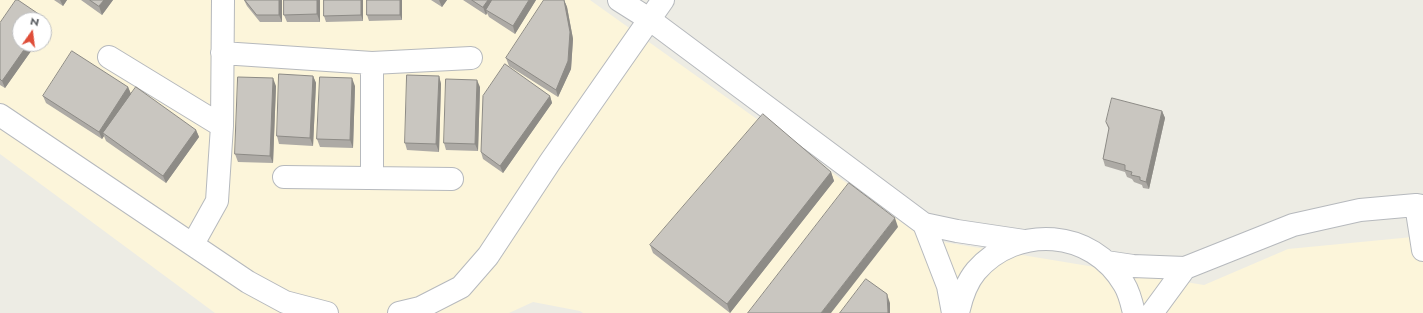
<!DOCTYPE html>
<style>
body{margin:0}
#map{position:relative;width:1423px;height:313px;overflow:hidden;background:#edece4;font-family:Jost,sans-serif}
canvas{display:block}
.north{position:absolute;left:12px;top:12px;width:40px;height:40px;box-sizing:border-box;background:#fff;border:1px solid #bebfc1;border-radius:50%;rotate:14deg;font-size:11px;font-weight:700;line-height:16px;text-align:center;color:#5c5f63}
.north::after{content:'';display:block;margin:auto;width:14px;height:18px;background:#df4d38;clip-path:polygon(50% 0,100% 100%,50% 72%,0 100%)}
</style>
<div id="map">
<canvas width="1423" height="313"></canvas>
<div class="north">N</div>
</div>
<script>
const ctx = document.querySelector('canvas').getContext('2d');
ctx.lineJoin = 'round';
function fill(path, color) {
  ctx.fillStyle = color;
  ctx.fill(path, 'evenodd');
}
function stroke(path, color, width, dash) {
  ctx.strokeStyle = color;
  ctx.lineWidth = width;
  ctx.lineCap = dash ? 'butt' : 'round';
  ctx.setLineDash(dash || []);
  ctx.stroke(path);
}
const commercial = new Path2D(`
 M0 0H590L925 239 1204 285 1288 249 1423 236V313H583L580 311 533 302 509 313H215L0 154ZM20 20H44V44H20Z`);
const minor = new Path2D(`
 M619 0 649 19 924 224 957 231 1024 241
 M222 53 372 63 471 58
 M109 57 222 126
 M0 115 248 282 285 302 327 313
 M284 177 452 179
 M372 178V63
 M1416 205 1423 250
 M924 224 948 286 953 313
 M193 244 217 201 222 126 223 0
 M1106 262 1133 266 1185 268 1293 225 1360 210 1416 205 1423 206
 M399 313 420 308 461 287 488 256 550 162 663 0
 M958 313C961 299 966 283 976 271 1017 224 1092 229 1124 284 1129 292 1132 304 1134 313
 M1152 313 1185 268`);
const wall = new Path2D(`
 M54 0H67L63 6Z
 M81 0H113L102 15Z
 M244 0H282V22H260L247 6Z
 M320 0V22H287L284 15Z
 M363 0V21L326 22 324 16Z
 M402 0V20L369 21 367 15Z
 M431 0H447L442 7Z
 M463 0H536L515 34 489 17 487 13 486 15Z
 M564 0 567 7 573 39 571 69 558 97 509 66 506 58Z
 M0 23 48 27 20 44H36L5 88 0 85Z
 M313 76 316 83 313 146 279 144 277 136Z
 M439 76 441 84 439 152 407 150 405 143Z
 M276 86 273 163 238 162 235 154Z
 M355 86 353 148 320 147 317 139Z
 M128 87 131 94 196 130 199 137 166 183 106 141 104 136 102 139 46 103 43 96Z
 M480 87 478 151 446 150 444 143Z
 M550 96 552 103 503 173 483 159 481 152Z
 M1162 111 1165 118 1149 189 1143 188 1142 185 1134 182 1132 179 1127 177 1125 172 1105 166 1103 159 1109 130 1106 122Z
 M831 172 834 181 730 313 653 253 650 245Z`);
const shadedWall = new Path2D(`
 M60 0H67L63 6Z
 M104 0H113L102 15 99 6Z
 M279 0H282V22L279 15Z
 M317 0H320V22L317 14Z
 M361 0H363V21L361 15Z
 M400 0H402V20L400 15Z
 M439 0H447L442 7Z
 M488 0H495L486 10 487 13 486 15 483 7Z
 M529 0H536L515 34 513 26Z
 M564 0 567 7 573 39 571 69 558 97 556 90Z
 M46 19 48 27 44 33V22Z
 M28 44H36L5 88 2 81Z
 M313 76 316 83 313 146 310 138Z
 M439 76 441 84 439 152 436 144Z
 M273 78 276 86 273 163 270 156Z
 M352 78 355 86 353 148 350 140Z
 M477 80 480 87 478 151 475 144Z
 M128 87 131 94 103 133 104 136 102 139 99 132Z
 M550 96 552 103 503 173 500 166Z
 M1162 111 1165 118 1149 189 1146 182Z
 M196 130 199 137 166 183 163 176Z
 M831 172 834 181 730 313 727 304Z
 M895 218 898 227 831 313H821Z
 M887 294 890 303V313H888Z`);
const building = new Path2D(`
 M16 0H18L46 19 44 22V20H20V44H28L2 81 0 79V23Z
 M90 0H104L99 6Z
 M245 0H279V15H257Z
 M284 0H317V14L284 15Z
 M324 0H361V15L324 16Z
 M367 0H400V15H367Z
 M472 0H488L483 7Z
 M492 0H529L513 26 486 10Z
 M544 0H564L570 32 568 61 556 90 506 58Z
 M72 51 128 87 99 132 43 96Z
 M505 64 550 96 500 166 481 152 483 96Z
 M279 74 313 76 310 138 277 136Z
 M407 75 439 76 436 144 405 143Z
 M238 77 273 78 270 156 235 154Z
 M320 77 352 78 350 140 317 139Z
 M446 79 477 80 475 144 444 143Z
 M136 87 196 130 163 176 103 133Z
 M1112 98 1162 111 1146 182 1140 180V177L1131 175 1132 172 1125 170V165L1103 159 1109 128 1106 122Z
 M763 114 831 172 727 304 650 245Z
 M849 183 895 218 821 313H748Z
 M866 279 887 294 888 313H840Z`);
fill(commercial, '#fcf5da');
stroke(minor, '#b6b9bd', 24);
stroke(minor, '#fff', 22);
fill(wall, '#adaaa5');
fill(shadedWall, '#8d8b86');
fill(building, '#c9c6c0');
stroke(building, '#8d8b86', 1);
</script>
